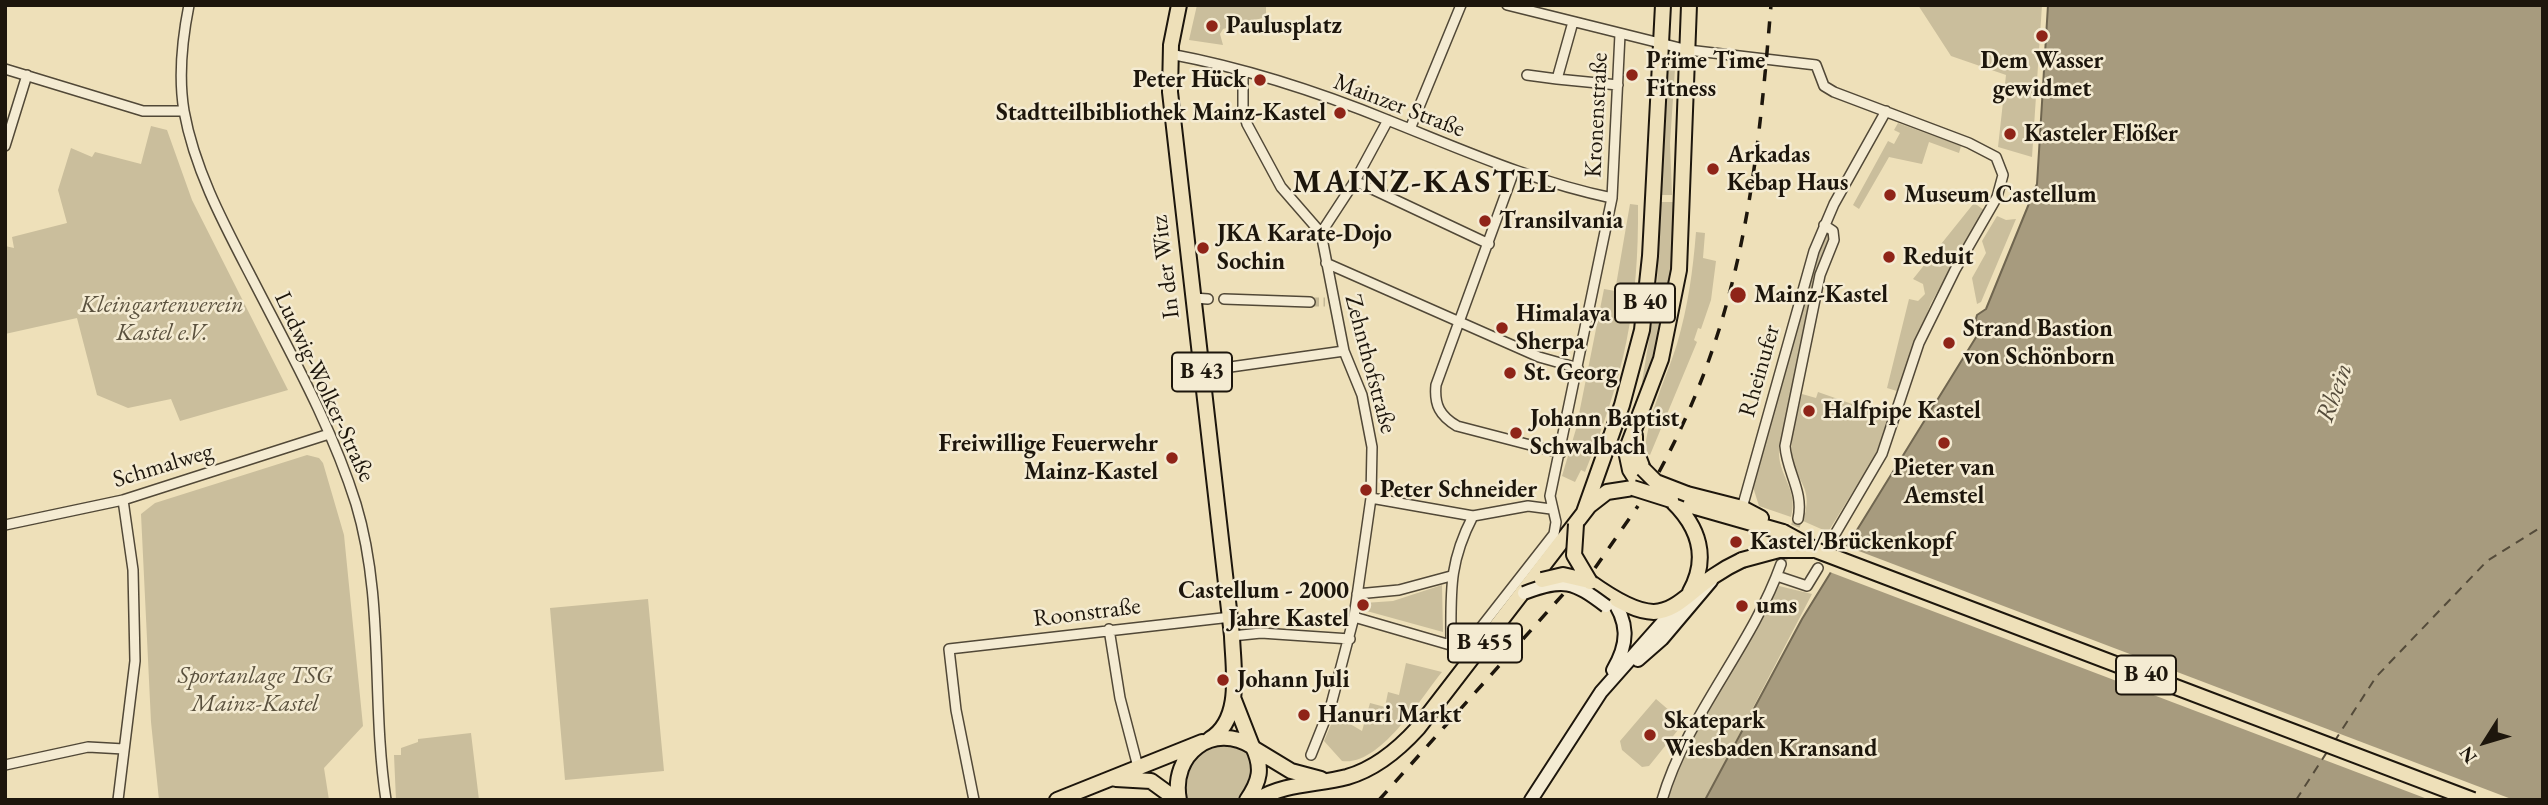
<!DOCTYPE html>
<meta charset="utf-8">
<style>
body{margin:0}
#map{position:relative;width:2548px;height:805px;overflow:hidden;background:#eee0b9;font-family:"EB Garamond",serif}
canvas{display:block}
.frame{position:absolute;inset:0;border:7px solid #1d160c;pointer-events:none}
.north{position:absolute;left:2450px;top:707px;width:70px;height:70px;-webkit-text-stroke:5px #f4ebd2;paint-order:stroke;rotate:233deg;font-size:19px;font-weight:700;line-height:28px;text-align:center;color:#1d160c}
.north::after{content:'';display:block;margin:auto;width:24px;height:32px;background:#1d160c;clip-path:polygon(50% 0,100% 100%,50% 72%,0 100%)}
</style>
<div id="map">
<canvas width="2548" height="805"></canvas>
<div class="frame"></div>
<div class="north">N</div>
</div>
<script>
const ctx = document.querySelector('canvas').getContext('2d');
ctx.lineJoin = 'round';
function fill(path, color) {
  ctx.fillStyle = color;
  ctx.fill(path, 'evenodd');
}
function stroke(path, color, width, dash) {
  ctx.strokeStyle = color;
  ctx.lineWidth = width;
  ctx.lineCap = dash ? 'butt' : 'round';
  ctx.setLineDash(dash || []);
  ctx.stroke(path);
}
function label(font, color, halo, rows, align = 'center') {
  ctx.font = font + ' "EB Garamond",serif';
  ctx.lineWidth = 5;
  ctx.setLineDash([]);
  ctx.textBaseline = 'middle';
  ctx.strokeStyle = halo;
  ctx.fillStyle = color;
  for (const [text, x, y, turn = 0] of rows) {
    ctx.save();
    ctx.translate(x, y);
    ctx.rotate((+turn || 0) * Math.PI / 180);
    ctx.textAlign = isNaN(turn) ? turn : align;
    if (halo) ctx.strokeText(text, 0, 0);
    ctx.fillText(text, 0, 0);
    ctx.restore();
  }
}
const green = new Path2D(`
 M1197 5H1266V17L1223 29 1220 34 1223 45 1189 40Z
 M1918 5H2042L2032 157 1998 147 2006 75 1951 56Z
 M1664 67 1675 69 1670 143 1672 195H1659Z
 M1898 123 1961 146 1959 153 1929 142 1922 164 1889 157 1859 209 1853 205 1888 141 1894 144 1900 133 1894 130Z
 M151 126 167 130 192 200 288 390 180 421 171 399 128 408 97 395 77 318 5 334V246L14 248 12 237 67 223 58 190 71 148 92 157 95 152 141 164Z
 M1659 202H1673C1675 263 1667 325 1645 383L1642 382 1657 291Z
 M1974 203 1984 210 1931 303 1897 391 1887 388 1909 299 1918 301 1925 294 1923 284 1913 279Z
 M1630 204 1638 205C1639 307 1624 377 1585 472L1581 470 1575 482 1562 476 1576 429 1604 289 1615 291Z
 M1997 216 2006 220 2016 219 1981 302 1977 304 1972 278 1986 253 1982 241Z
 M1696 232 1705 233 1703 258 1716 261 1711 300 1701 329 1698 328 1694 340 1697 342 1650 455 1645 452C1647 416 1666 379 1677 344 1688 307 1693 270 1696 232Z
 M1828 234 1830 237 1819 271 1779 448C1777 476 1799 488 1791 517L1759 506 1753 487 1820 244Z
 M1818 392 1889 417 1875 456 1828 532 1803 521C1815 486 1795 483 1792 454 1790 434 1798 413 1802 394L1816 398Z
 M307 455 319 458 323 463 344 535 363 726 324 768 329 800H159L151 722 141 514 155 503Z
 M1442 585 1443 632 1363 610 1364 603 1393 601Z
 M1779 586 1812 594 1705 800H1666L1673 775Z
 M648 599 664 771 565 780 550 608Z
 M1406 663 1442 672C1422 696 1380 767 1342 761L1324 741 1335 715 1362 731 1370 703 1385 707 1388 692 1399 695Z
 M1656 699 1678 718 1682 725 1649 766 1642 767 1622 750 1620 741Z
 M471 733 479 800H396L394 755H401V748L418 742V739Z
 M1218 742 1246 748 1254 766 1247 787 1236 800H1188C1177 771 1196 755 1218 742Z`);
const water = new Path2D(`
 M2048 5H2543V800H1705L1802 619 1978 334 1973 330 1977 315 1986 309 2037 184Z`);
const pier = new Path2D(`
 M1843 545 2514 800H2430L1827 571Z`);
const ferry = new Path2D(`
 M2334 742 2376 677 2487 561 2543 526
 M2296 800 2327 752`);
const minorTunnel = new Path2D(`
 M1310 302H1325
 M1781 564 1798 519`);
const minor = new Path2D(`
 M189 5C182 40 178 75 184 111 195 172 226 228 254 282 291 354 332 427 356 504 385 600 371 702 386 800
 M1507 5 1688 50 1816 65 1824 86 1834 92 1969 143 1996 157 2003 175 1997 197 1955 270 1919 343 1882 454 1831 541
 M1573 22 1557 79 1618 85
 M1170 54C1245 68 1319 92 1390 121 1463 150 1534 182 1612 198
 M5 69 143 111H184
 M1243 72V110L1247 124 1281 187 1321 233 1344 351 1362 395 1372 447 1371 498 1354 617 1331 705 1311 755
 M1527 75 1557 79
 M1410 129 1461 5
 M5 146 27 75
 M1514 171 1436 385C1434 405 1440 416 1457 426L1561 453
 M1355 181 1489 244
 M1321 233 1355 181 1388 120
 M1326 263 1539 357 1578 368
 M1193 298 1208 299
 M1224 299 1310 302
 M1202 371 1344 351
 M1371 498 1473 516
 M1738 511 1742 508 1814 251 1834 204 1886 111
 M1798 519C1804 491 1787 473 1785 446L1820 275 1834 240 1833 231 1824 225
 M5 525 123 500 329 434
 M1777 576 1807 586 1818 568
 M1357 594 1399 590 1451 576
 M1354 617 1464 649 1554 534 1556 522 1550 496 1612 198 1620 34
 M1109 629 1120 698 1138 767
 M1232 636 1261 633 1350 639
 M1451 646C1451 593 1448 564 1473 516L1528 506 1551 509
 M5 765 88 747 124 749
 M118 800 135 661 133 570 123 500
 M974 800 956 710 949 649 1231 617
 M1662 800C1687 715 1751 648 1781 564`);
const secondary = new Path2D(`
 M1610 596C1629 622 1629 643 1613 670
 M1638 660 1662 639 1711 581
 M1531 800 1601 692 1678 605`);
const primary = new Path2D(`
 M1179 5 1171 45 1170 92 1232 636C1233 668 1243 719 1210 739
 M1635 436V448L1643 469
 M1637 481 1630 470 1626 451 1661 359 1679 270 1689 5
 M1687 494 1742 508 1761 518
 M1671 500 1783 532
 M1672 501C1699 527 1709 558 1690 592
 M1584 512 1622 405 1642 330 1650 256 1663 5
 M1590 582C1678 645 1668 594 1742 560
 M1234 700 1252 746
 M1253 748 1291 771 1321 779
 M1116 779 1151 781 1177 800
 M1057 800 1202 742
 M1179 800C1170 754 1213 721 1253 747 1263 768 1260 781 1247 800
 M1257 800C1285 783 1316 785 1347 777 1375 769 1399 749 1418 728L1589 506 1607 492 1633 488`);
const rail = new Path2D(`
 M1659 472C1742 318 1757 176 1771 5
 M1595 568 1638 506
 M1379 800 1566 591`);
const secondaryBridge = new Path2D(`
 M1524 593C1564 578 1573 581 1606 606`);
const primaryBridge = new Path2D(`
 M1643 469 1656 482 1687 494
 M1633 488 1671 500
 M1576 524 1574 555 1590 582
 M1783 532 1818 551 2473 800
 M1742 560 1779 550H1813
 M1542 580 1563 575 1589 581`);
const markers = [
 [1212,26,7,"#8f2418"],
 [2042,36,7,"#8f2418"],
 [1632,75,7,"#8f2418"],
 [1260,80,7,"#8f2418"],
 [1340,113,7,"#8f2418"],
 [2010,134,7,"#8f2418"],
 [1713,169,7,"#8f2418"],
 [1890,195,7,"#8f2418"],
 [1485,221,7,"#8f2418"],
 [1203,248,7,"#8f2418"],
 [1889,257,7,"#8f2418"],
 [1738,295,9,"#8f2418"],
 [1502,328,7,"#8f2418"],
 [1949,343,7,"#8f2418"],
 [1510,373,7,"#8f2418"],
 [1809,411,7,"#8f2418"],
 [1516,433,7,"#8f2418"],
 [1944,443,7,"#8f2418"],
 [1172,458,7,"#8f2418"],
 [1366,490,7,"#8f2418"],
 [1736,542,7,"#8f2418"],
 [1363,605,7,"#8f2418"],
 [1742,606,7,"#8f2418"],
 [1223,680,7,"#8f2418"],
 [1304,715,7,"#8f2418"],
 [1650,735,7,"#8f2418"]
];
const shields = [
 [1645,303,60],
 [1202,372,60],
 [1485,643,74],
 [2146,675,60]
];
const shieldNames = [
 ["B 40",1645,303],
 ["B 43",1202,372],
 ["B 455",1485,643],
 ["B 40",2146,675]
];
const poiNames = [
 ["Paulusplatz",1226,26],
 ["Prime Time",1646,61],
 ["Fitness",1646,89],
 ["Dem Wasser",2042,61,"center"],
 ["gewidmet",2042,89,"center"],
 ["Peter Hück",1246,80,"right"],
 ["Stadtteilbibliothek Mainz-Kastel",1326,113,"right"],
 ["Kasteler Flößer",2024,134],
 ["Arkadas",1727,155],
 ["Kebap Haus",1727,183],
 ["Museum Castellum",1904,195],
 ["Transilvania",1499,221],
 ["JKA Karate-Dojo",1217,234],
 ["Sochin",1217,262],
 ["Reduit",1903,257],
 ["Mainz-Kastel",1754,295],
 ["Himalaya",1516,314],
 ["Sherpa",1516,342],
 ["Strand Bastion",1963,329],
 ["von Schönborn",1963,357],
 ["St. Georg",1524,373],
 ["Halfpipe Kastel",1823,411],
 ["Johann Baptist",1530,419],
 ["Schwalbach",1530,447],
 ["Freiwillige Feuerwehr",1158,444,"right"],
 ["Mainz-Kastel",1158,472,"right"],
 ["Pieter van",1944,468,"center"],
 ["Aemstel",1944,496,"center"],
 ["Peter Schneider",1380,490],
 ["Kastel/Brückenkopf",1750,542],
 ["Castellum - 2000",1349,591,"right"],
 ["Jahre Kastel",1349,619,"right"],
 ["ums",1756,606],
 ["Johann Juli",1237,680],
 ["Hanuri Markt",1318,715],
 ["Skatepark",1664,721],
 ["Wiesbaden Kransand",1664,749]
];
const streetNames = [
 ["Mainzer Straße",1399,106,21],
 ["Kronenstraße",1597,115,-87],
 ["In der Witz",1166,267,-97],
 ["Zehnthofstraße",1370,364,75],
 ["Rheinufer",1760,371,-74],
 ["Ludwig-Wolker-Straße",324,387,65],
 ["Schmalweg",163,466,-17],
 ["Roonstraße",1087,613,-7]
];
const parkNames = [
 ["Kleingartenverein",162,305],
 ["Kastel e.V.",162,333],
 ["Sportanlage TSG",255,676],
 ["Mainz-Kastel",255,704]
];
const waterNames = [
 ["Rhein",2335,393,-70]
];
const districtNames = [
 ["MAINZ-KASTEL",1425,183]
];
fill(green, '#cabe9c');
fill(water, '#a79b7e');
stroke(water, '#706650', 2);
fill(pier, '#eee0b9');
stroke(ferry, '#544b3a', 2, [9, 7]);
stroke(minorTunnel, '#c4b896', 9, [9, 4.5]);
stroke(minor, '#514837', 12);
stroke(secondary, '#1d160c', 16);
stroke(primary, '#1d160c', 18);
stroke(minor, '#f4ebd2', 9);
stroke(secondary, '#f4ebd2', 12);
stroke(primary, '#eee0b9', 14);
stroke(rail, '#1d160c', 3.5, [12, 12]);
stroke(secondaryBridge, '#1d160c', 16, []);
stroke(primaryBridge, '#1d160c', 18, []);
stroke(secondaryBridge, '#f4ebd2', 12);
stroke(primaryBridge, '#eee0b9', 14);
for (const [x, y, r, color] of markers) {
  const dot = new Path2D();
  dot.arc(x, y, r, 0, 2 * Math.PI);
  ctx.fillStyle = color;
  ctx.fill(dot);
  stroke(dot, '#f4ebd2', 2.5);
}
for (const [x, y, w] of shields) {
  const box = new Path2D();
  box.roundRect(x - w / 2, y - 19.5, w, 39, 5);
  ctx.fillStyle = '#f4ebd2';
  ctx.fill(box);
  stroke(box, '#1d160c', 2);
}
label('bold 23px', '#1d160c', null, shieldNames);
label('bold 24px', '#1d160c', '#f4ebd2', poiNames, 'left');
label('24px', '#1d160c', '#f4ebd2', streetNames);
label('italic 24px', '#5a513e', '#f4ebd2', parkNames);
label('italic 26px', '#544b3a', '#f4ebd2', waterNames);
ctx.letterSpacing = '2px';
label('bold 32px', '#1d160c', '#f4ebd2', districtNames);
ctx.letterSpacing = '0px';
</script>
